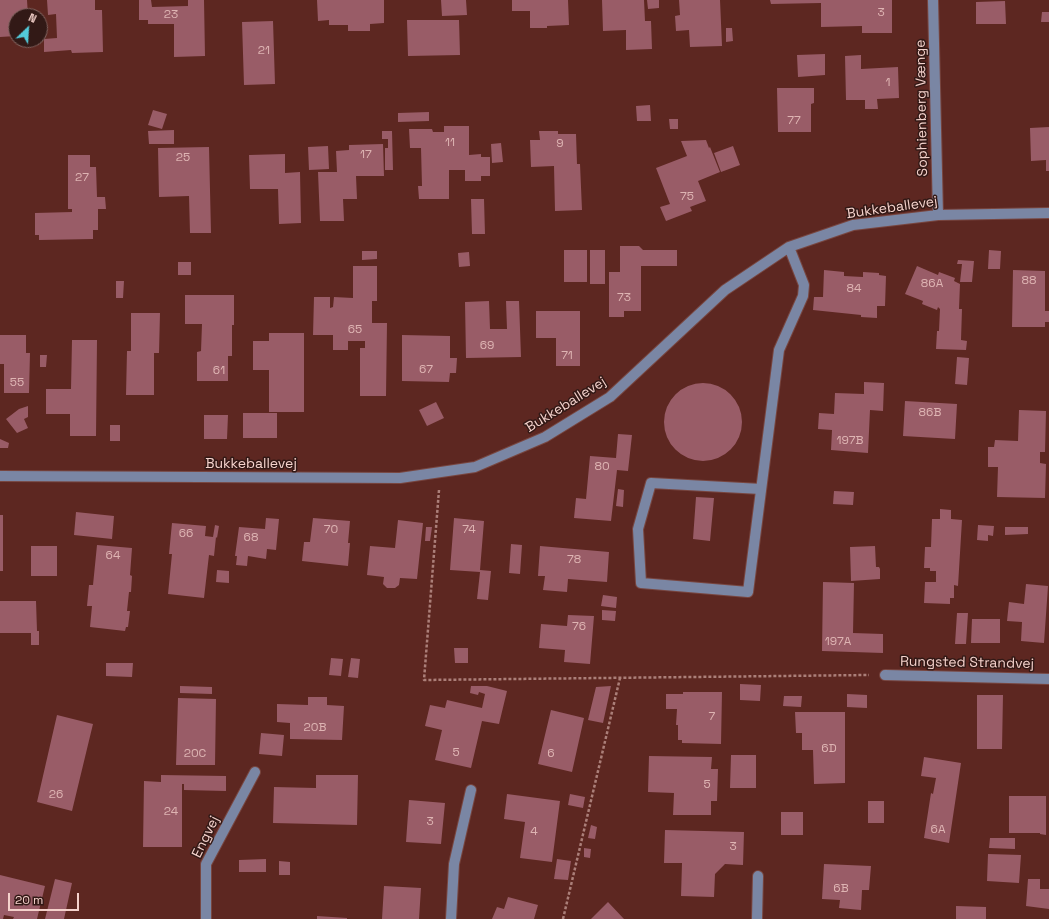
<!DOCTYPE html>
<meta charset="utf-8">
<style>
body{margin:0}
#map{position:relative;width:1049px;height:919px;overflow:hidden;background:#5d2721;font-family:"Space Grotesk",sans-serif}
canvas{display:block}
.north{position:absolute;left:8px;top:8px;width:40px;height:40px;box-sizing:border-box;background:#321916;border:1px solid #80635f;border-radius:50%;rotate:25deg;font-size:11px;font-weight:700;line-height:16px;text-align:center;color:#f5d2cc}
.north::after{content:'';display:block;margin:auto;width:14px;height:18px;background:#53cbdb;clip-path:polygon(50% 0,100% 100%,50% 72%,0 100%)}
.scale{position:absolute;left:8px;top:893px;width:71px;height:18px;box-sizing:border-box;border:2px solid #f5d2cc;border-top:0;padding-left:5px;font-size:12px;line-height:14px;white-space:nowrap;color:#f5d2cc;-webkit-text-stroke:3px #321916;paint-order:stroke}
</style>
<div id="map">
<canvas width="1049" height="919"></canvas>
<div class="north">N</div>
<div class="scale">20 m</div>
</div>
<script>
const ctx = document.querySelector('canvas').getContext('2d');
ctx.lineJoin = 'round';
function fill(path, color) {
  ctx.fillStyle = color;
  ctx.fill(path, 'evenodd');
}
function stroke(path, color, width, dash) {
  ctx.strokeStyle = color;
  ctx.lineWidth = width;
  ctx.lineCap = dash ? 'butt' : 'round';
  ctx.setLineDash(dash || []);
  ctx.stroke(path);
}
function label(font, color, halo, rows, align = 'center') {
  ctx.font = font + ' "Space Grotesk",sans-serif';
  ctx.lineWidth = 3;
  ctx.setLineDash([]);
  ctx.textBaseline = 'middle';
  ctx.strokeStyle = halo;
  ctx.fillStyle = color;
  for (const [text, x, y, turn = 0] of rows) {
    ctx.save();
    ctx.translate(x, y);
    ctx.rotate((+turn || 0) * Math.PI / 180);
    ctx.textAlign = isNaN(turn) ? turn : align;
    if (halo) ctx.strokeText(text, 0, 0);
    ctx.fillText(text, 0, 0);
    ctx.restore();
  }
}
const building = new Path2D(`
 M0 0H27L28 16H16V36L0 37Z
 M47 0H95V10H102L103 52 72 53 71 50 44 52V39L57 38 56 14 48 15Z
 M139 0H151L152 7 188 6V0H204L205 56 174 57V24H148V20H139Z
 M317 0H384V23L370 24V31H348V25H329V20L318 21Z
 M441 0H466L467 15 442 16Z
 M512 0H568L569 25 547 26V28H530V11H512Z
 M602 0H644L645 21H651L652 49 626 50V30L603 31Z
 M647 0H659V8L648 9Z
 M679 0H720L722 46 690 47 689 30 676 31 675 16 680 15Z
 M770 0H892V33H862V26L821 27V3L771 4Z
 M1005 1 1006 24H976V2Z
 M1042 12H1049V22H1041Z
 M407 20H459L460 55 408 56Z
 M273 21 275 84 244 85 242 22Z
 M726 28H732L733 41 726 42Z
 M825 54V75L798 77 797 55Z
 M861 55V69L898 67 899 98 877 99 878 109H865V100H846L845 56Z
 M777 88H814V103L811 104V132H778Z
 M650 105 651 121H637L636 106Z
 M153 110 167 114 162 129 148 125Z
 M429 112V121L398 122V113Z
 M669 119H678V129H670Z
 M444 126H469V155L481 154V157H490V176H481V181H465V170H449V199H419L418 186H422L421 148H410L409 129H432L433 132H444Z
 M1049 127V171H1046V160L1031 161 1030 128Z
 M174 130V144H149L148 131Z
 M382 131H392L393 170H385V148H388V139H382Z
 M539 131H558V134H576L577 164H580L582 210 555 211 554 166 531 167 530 140H540Z
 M706 140 709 148 710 147 720 172 698 181 706 201 690 207 692 211 666 221 660 207 670 204 656 168 687 156 681 141Z
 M501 143 503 162 492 163 491 144Z
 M383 144 384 176H356L357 199H343L344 221H320L318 172H337L336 151 349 150V145Z
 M328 146 329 169 309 170 308 147Z
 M733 146 740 165 721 172 714 153Z
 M209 147 211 233H190L189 196 159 197 158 148Z
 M285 154V173L300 172 301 223 279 224 278 189H250L249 155Z
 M68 155H90V167H96L97 197H105L106 209H98V230H93V239L39 240V235H35V213L72 212V209H68Z
 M471 199H484L485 234H472Z
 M620 246H639L643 250H677V266H641V311H624V317H609V272H620Z
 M564 250H587V282H564Z
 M590 250H605V284H590Z
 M989 250 1001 251 1000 269H988Z
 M362 251H377V259L362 260Z
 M469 252 470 266 459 267 458 253Z
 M958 260 974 261 972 282H960L962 264H957Z
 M178 262H191V275H178Z
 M353 266H377V301H372V323H387L386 396H360V348H365V341H348V350H333V335H313L314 297H330V308L333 307 334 297 353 298Z
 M917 266 938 275 939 272 955 278 954 281 960 284 959 309H962L961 340 967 341 966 350 936 349 937 331H939L940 309 938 307 937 310 922 304 923 301 905 294Z
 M824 270 844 272V276L863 277V272L879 273V275L886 276 885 306H877V318L861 317V315L813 310 814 297H823Z
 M1013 270 1045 271V311H1049V322H1045V327H1012Z
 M116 281H124L123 298H116Z
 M185 295H234V325H232V356H228V381H197V352L201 351 202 324H185Z
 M489 301 490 329H507L506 301H519L521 357 466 358 465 302Z
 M536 311H580V366H556V338H536Z
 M131 313H160L159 353H154V395H126L127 351H131Z
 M269 333H304V412H269V370H253V341H269Z
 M0 335H26V353H30L29 393H4V364H0Z
 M402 335 450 336V358H457L456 373H450L449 382 402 381Z
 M72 340H97L96 436H70V414H46V389H71Z
 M40 355H47L46 367H40Z
 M957 357 969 358 967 385 955 384Z
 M864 382 884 383 883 411 870 410 868 453 831 450 832 430 818 429 819 413 834 414 835 393 864 394Z
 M664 422a39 39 0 1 1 78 0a39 39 0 1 1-78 0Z
 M905 401 957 404 955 439 903 436Z
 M436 402 444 418 427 426 419 410Z
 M28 406V417L24 419 28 428 17 433 6 419 19 409Z
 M1019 410 1046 411 1045 452H1040V463L1046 464 1045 498 997 497 998 467H988V447H994L995 440 1018 441Z
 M243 413H277V438H243Z
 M204 415H228L227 439H204Z
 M110 425H120V441H110Z
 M618 434 632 435 628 471 617 470 611 521 574 518 576 498 586 499 590 456 616 458Z
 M0 439 9 443 8 448H0Z
 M618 489 624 490 623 507 616 506Z
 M834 491 854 492 853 505 833 504Z
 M696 497 714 498 710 541 693 539Z
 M940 509 951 510V519L962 520 958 586 954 585V598H950V604L924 603 925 582H936V571H930V568H924L925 547H931L932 519H940Z
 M76 512 114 516 112 539 74 535Z
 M0 515H3V571H0Z
 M266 518 279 519 276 550 267 549 266 559 248 556 247 566 236 565 237 556H235L239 527 265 529Z
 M313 518 350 521 348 543H350L348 566 302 561 304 542H310Z
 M454 518 484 521 480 570 491 571 488 600 477 599 480 572 450 570Z
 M398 520 423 523 417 579 400 578 399 585 395 588H387L383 584 384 577 367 575 370 546 395 548Z
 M172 523 206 526 205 536 213 537 215 525 219 526 217 538 216 537 214 556 209 555 204 598 168 594 172 554H169Z
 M978 525 994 526 993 536 988 535V541L977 540Z
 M426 527H432L430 541H425Z
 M1005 527H1028V534L1005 535Z
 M511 544 522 545 520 574 509 573Z
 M97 545 132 548 130 575 132 576 131 592H129L127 611H130L128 627H126L125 631 90 627 92 606H87L89 585H93Z
 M31 546H57V576H31Z
 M540 546 609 552 607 582 568 579 567 592 543 590 545 576H538Z
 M875 546 876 567H879L880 569V579L851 581 850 547Z
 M217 570 229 571V583L216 582Z
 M823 582 854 583 853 633 883 634V653L822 651Z
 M1026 584 1048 586 1044 643 1021 641 1022 622 1007 621 1009 602 1024 604Z
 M603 595 617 597 616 608 601 606Z
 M0 601H36L37 631H39V645H31V633H0Z
 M602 610 616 611 615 621 602 620Z
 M957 613H968L966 644H955Z
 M568 615 594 616 590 664 564 662 565 650 539 648 541 624 567 626Z
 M972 619H1000V643H971Z
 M454 648H468V663H455Z
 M331 658 343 659 341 676 329 675Z
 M351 658 360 659 358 678 348 677Z
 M106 663H133L132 677 106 676Z
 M740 684 761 685 760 701 740 700Z
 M180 686 212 687V694L180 693Z
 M471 686H487L507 691 499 724 482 721 471 768 435 760 442 730 425 726 430 705 445 708 447 700 482 708 485 694 479 692 478 695 470 693Z
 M611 686 603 723 588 720 596 687Z
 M683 692H722L721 744 682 743V740H678V725H676L677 709H666V694H683Z
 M847 694 867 695V708L847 707Z
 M977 695H1003L1002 749H977Z
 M784 696H802L801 707 783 706Z
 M308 697H327V705L344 706 342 740 290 739V723L277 722V704L308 705Z
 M178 698 216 699 215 765H176Z
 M551 710 584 718 572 772 538 764Z
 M795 712H845V783L814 784 813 750H802V733H796Z
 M57 715 93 724 72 811 37 802Z
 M261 733 284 735 282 756 259 754Z
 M731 755H756V788H730Z
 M649 756 712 757 711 769H718L717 801H711V815H673L674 793 648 792Z
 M924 757 961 763 949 843 924 838 931 793 933 794 936 778 921 776Z
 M161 775 226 776V791L184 790V784H182V847H143L144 781 161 782Z
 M316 775H358L357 825 273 823 274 787 316 788Z
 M507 794 560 801 552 862 520 858 525 822 504 819Z
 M570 794 585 797 583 808 568 805Z
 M1009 796H1046V835L1040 834V833H1009Z
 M409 800 445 803 441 844 406 842Z
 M868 801H884V823H868Z
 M781 812H803V835H781Z
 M591 825 597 827 595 839 588 838Z
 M665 830 744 832 743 865 725 864 715 874 714 897 681 896 682 863H664Z
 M990 838H1015V849L989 848Z
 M584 848 591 849 590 858 584 857Z
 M988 854 1021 855 1019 883 987 881Z
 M266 859V872H239V860Z
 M557 859 571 861 568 880 554 879Z
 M279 861 290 862V875H279Z
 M824 864 871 866 869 890H862L861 910 839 908 840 900 822 899Z
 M0 875 45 886 37 919H13L14 917 4 915 3 919H0Z
 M55 879 72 883 64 919H45Z
 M1028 879H1040V889H1049V909L1026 906Z
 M384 886 421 888 419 919H382Z
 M508 897 538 905 534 919H492L497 907 504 909Z
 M608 902 624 919H591Z
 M956 906 986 907V919H956Z
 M317 916 347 918V919H317Z`);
const path = new Path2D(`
 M439 490 424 680 869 675
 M563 919 620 678`);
const minor = new Path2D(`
 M933 0 938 215
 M0 476 400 478 475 467 545 437 610 397 725 290 789 247 853 225 938 215 1049 213
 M761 489 651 483 638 529 641 583 748 592 779 350 803 296 804 285 789 247
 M885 675 1049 679
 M206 919V864L255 772
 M451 919 454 864 471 790
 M757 919 758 876`);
const numberNames = [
 ["3",881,13],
 ["23",171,15],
 ["21",264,51],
 ["1",888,83],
 ["77",794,121],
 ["11",450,143],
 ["9",560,144],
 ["17",366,155],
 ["25",183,158],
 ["27",82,178],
 ["75",687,197],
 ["88",1029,281],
 ["86A",932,284],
 ["84",854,289],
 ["73",624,298],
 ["65",355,330],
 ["69",487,346],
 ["71",567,356],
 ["67",426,370],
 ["61",219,371],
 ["55",17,383],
 ["86B",930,413],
 ["197B",850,441],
 ["80",602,467],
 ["70",331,530],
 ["74",469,530],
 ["66",186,534],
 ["68",251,538],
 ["64",113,556],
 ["78",574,560],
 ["76",579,627],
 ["197A",838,642],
 ["7",712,717],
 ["20B",315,728],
 ["6D",829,749],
 ["5",456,753],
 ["20C",195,754],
 ["6",551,754],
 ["5",707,785],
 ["26",56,795],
 ["24",171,812],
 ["3",430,822],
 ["6A",938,830],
 ["4",534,832],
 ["3",733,847],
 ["6B",841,889]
];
const streetNames = [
 ["Sophienberg Vænge",922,108,-91],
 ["Bukkeballevej",892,208,-8],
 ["Bukkeballevej",566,405,-32],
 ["Bukkeballevej",251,464],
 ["Rungsted Strandvej",967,663,1],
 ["Engvej",206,837,-64]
];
fill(building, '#995c67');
stroke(minor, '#784640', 12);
stroke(path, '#ab7f79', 2.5, [3, 2]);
stroke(minor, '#7a86a4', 10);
label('12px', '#deb4b3', null, numberNames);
label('14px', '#f5d2cc', '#321916', streetNames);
</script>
